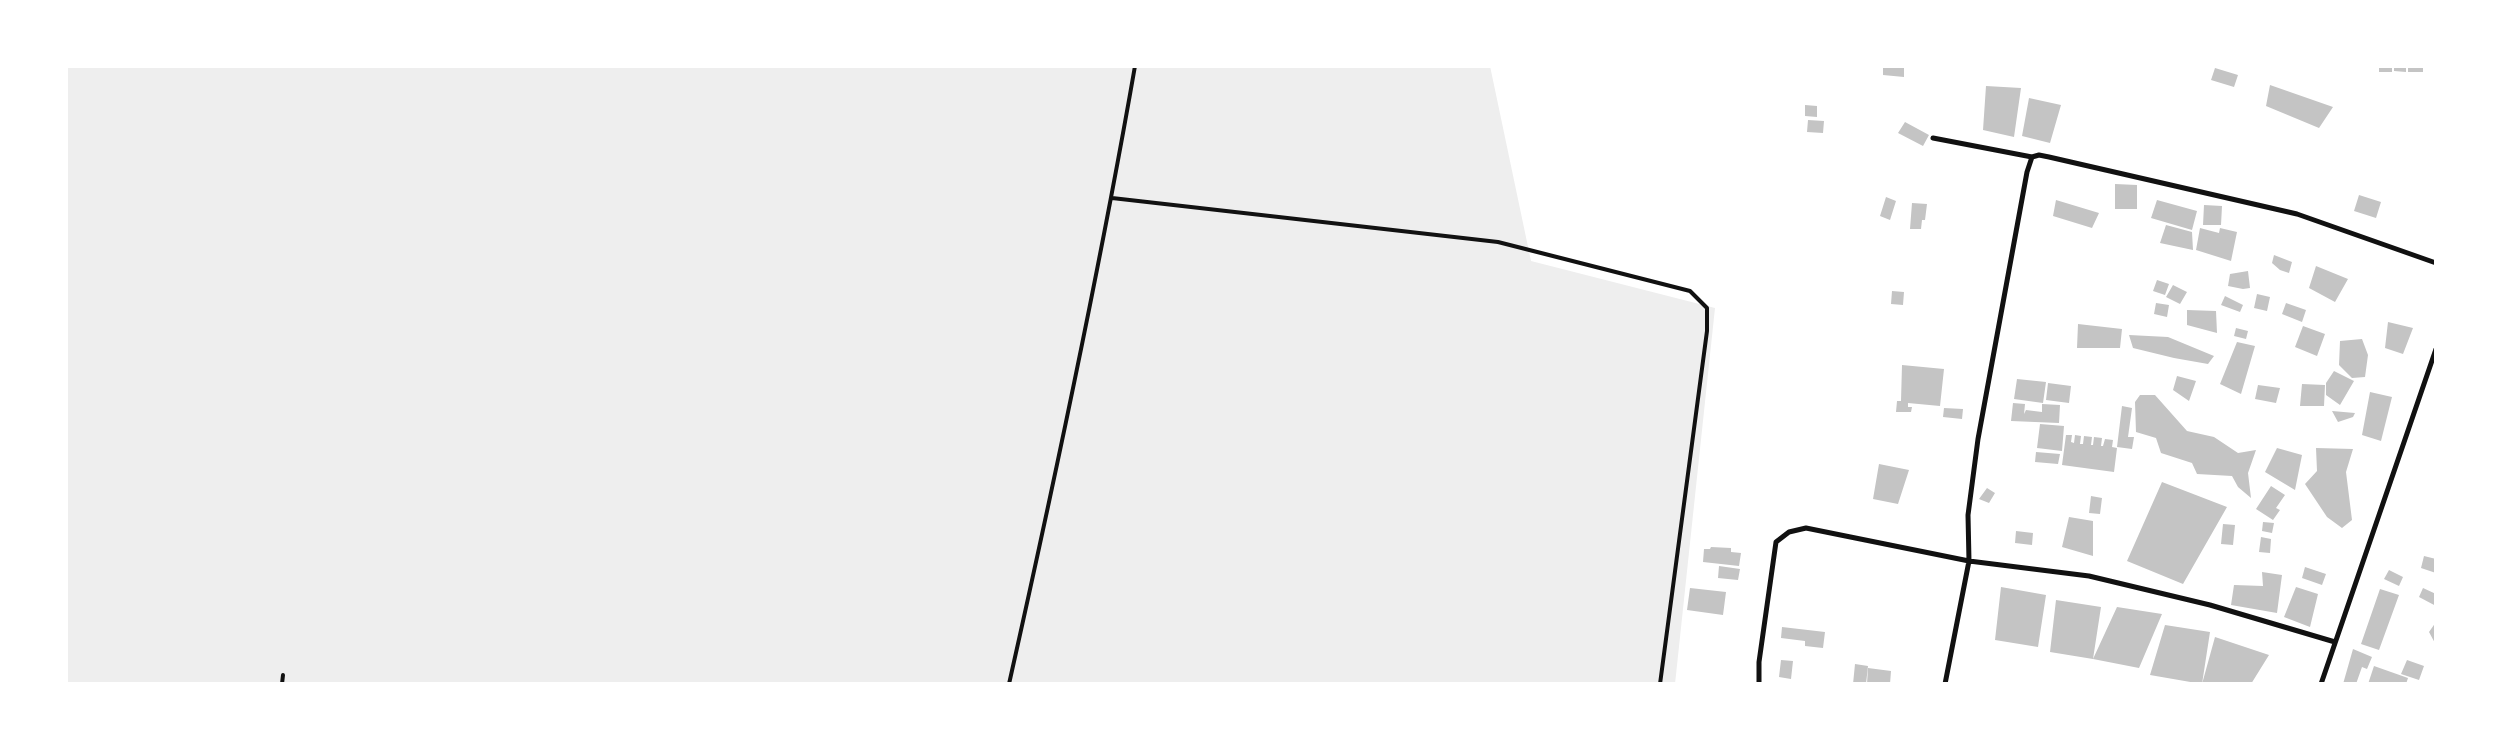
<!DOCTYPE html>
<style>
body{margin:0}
#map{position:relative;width:2502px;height:750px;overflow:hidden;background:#fff;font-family:"Golos Text",sans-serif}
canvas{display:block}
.frame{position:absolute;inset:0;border:68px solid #fff;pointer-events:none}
</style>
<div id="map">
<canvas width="2502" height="750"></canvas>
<div class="frame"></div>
</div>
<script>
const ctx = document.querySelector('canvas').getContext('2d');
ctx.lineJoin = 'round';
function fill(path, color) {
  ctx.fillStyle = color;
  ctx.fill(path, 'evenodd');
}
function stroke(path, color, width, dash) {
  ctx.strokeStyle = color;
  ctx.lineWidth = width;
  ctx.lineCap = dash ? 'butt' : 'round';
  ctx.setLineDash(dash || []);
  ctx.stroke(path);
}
const green = new Path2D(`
 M66 66H1490L1531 261 1715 308 1675 684H66Z`);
const building = new Path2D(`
 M1883 66H1904V77L1883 75Z
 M2379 66H2392V72H2379Z
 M2394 66H2406V72L2394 71Z
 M2408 66H2423V72H2408Z
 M2215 68 2238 75 2234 87 2211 80Z
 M2270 85 2333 107 2319 128 2266 106Z
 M1986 86 2021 88 2014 137 1983 130Z
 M2029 98 2061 105 2050 143 2022 136Z
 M1805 105 1817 106V117L1805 116Z
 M1808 120 1824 121 1823 133 1807 132Z
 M1905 122 1929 135 1923 146 1898 133Z
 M2115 184 2137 185V209H2115Z
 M2359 195 2381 202 2376 218 2354 211Z
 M1886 197 1896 201 1890 220 1880 216Z
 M2056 200 2099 213 2092 228 2053 216Z
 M2157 200 2197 211 2192 230 2151 218Z
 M1912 203 1927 204 1925 220H1922L1921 229H1910Z
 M2204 205 2222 206 2221 225H2203Z
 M2166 225 2192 232 2193 250 2160 243Z
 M2200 228 2219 233 2220 228 2237 232 2231 261 2196 250Z
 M2274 255 2292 262 2289 273 2280 270 2272 263Z
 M2316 266 2348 279 2335 302 2309 288Z
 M2248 271 2250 288 2243 289 2228 286 2230 274Z
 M2157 280 2169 284 2165 295 2153 291Z
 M2173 285 2187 292 2180 304 2166 297Z
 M1892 291 1904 292 1903 305 1891 304Z
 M2257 294 2270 297 2267 311 2254 308Z
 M2225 296 2243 305 2240 312 2221 305Z
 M2156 303 2169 305 2167 317 2154 314Z
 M2286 303 2306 310 2302 322 2282 314Z
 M2187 310 2216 311 2217 333 2187 325Z
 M2388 322 2413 328 2403 354 2385 348Z
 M2078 324 2122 329 2120 348H2077Z
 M2303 326 2325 334 2317 356 2295 347Z
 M2236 328 2248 331 2246 339 2234 336Z
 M2129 335 2168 337 2214 356 2208 364 2174 358 2133 348Z
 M2362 339 2368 355 2365 377 2352 378 2339 365 2340 341Z
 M2237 342 2255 346 2241 394 2220 384Z
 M1902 365 1944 369 1940 406 1908 403V407H1912L1911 412H1896L1897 401H1901Z
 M2334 371 2354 381 2340 405 2326 395V383Z
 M2177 376 2196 381 2189 401 2173 390Z
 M2017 379 2046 382 2043 403 2014 399Z
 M2048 383 2071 386 2069 403 2046 400Z
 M2302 384 2325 385 2324 406H2300Z
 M2258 385 2280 388 2276 403 2255 399Z
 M2370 392 2392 397 2381 441 2362 435Z
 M2140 395H2155L2187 431 2214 437 2238 453 2256 450 2248 473 2251 498 2238 487 2232 476 2197 474 2192 463 2161 453 2156 438 2136 432 2135 402Z
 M2013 403 2025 404 2024 414 2026 410 2042 412V404L2060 405 2059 423 2011 421Z
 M2122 406 2132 408 2128 437H2134L2132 449 2117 447Z
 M1944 408 1963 409 1962 419 1943 417Z
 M2332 411 2355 413 2353 417 2338 422Z
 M2040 424 2064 426 2062 451 2037 448Z
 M2066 435H2072L2071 442 2074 443 2075 435 2081 436 2080 444H2083L2084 436 2092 437 2091 445H2093L2094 437 2102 438 2101 446H2103L2105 439 2113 440 2112 447 2117 448 2114 472 2062 465Z
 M2277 448 2302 455 2295 490 2265 472Z
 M2316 448 2353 449 2346 472 2352 520 2342 528 2327 517 2305 484 2317 471Z
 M2036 452 2060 454 2058 464 2035 462Z
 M1879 464 1909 470 1898 504 1873 499Z
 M2162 482 2227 507 2183 584 2127 561Z
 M2271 486 2285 495 2276 508 2280 510 2273 520 2256 509Z
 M1987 488 1995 493 1989 503 1979 499Z
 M2091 496 2102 498 2100 514 2089 513Z
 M2069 517 2093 521V556L2062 547Z
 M2263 522 2274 523 2272 533 2262 531Z
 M2223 524 2235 525 2233 545 2221 544Z
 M2016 531 2033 533 2032 545 2015 543Z
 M2261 537 2271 539 2270 553 2259 552Z
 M1711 547 1731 548V552L1741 553 1739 566 1703 562 1704 549H1710Z
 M2424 556 2436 559V573L2421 568Z
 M1719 566 1740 569 1738 580 1718 578Z
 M2305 567 2326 574 2322 585 2302 578Z
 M2389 570 2403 577 2399 586 2384 579Z
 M2262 572 2282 575 2277 613 2231 605 2234 585 2263 586Z
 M2001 587 2046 595 2038 647 1995 640Z
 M2296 587 2318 594 2310 627 2284 617Z
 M1690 588 1726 592 1723 615 1687 610Z
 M2423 588 2436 594V606L2419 597Z
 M2380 589 2399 595 2379 650 2361 644Z
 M2056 600 2101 607 2093 659 2050 652Z
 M2117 607 2162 614 2139 668 2093 659Z
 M2436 622V645L2429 632Z
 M2165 625 2210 632 2202 684 2150 675Z
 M1782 627 1825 632 1823 648 1805 646V641L1781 638Z
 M2215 637 2269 655 2251 684H2202Z
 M2353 649 2372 657 2367 669 2362 667 2356 684H2343Z
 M1781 660 1793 661 1791 679 1779 677Z
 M2407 660 2424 666 2419 680 2401 674Z
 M1855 664 1868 666 1866 684H1853Z
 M2374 666 2408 678 2406 684H2368Z
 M1868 668 1891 671 1890 684H1867Z`);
const service = new Path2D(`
 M1112 198 1498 242 1690 291 1707 308V331L1660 684
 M282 684 283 675
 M1009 684C1055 479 1099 273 1135 66`);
const minor = new Path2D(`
 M1933 138 2032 157 2039 155 2049 157 2297 214 2436 263
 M2032 157 2027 172 1978 439 1968 515 1969 561 2089 576 2210 605 2335 642
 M1759 684V662L1776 542 1789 532 1806 528 1969 561 1945 684
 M2321 684 2436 349`);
fill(green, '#eee');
fill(building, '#c4c4c4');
stroke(service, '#111', 4);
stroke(minor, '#111', 5);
</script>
